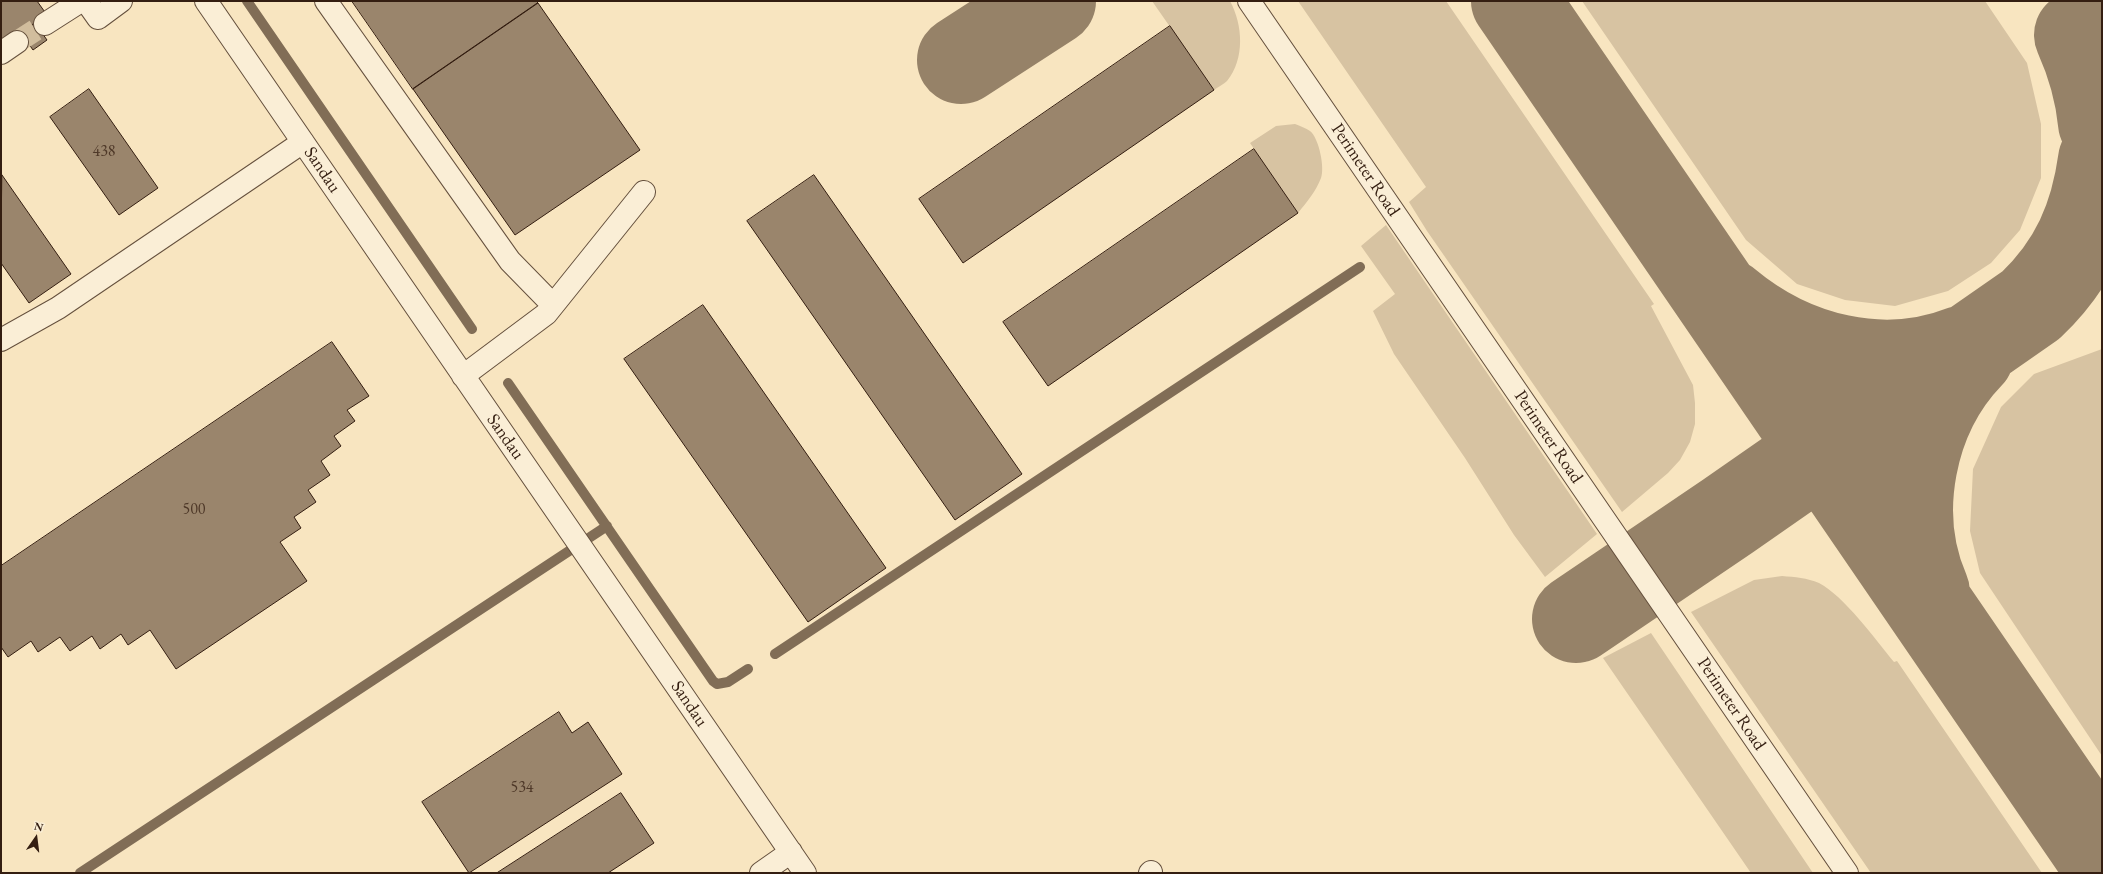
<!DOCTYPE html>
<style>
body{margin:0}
#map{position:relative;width:2103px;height:874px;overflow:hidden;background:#f8e5c0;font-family:"EB Garamond",serif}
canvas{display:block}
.frame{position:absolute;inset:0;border:2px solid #341e11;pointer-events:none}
.north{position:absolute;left:16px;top:818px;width:40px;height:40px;-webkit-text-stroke:3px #faeed6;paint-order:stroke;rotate:14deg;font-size:11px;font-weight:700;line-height:16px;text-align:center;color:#341e11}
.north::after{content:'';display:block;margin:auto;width:14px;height:18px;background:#341e11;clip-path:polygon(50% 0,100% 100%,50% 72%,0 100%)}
</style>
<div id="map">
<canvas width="2103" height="874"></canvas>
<div class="frame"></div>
<div class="north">N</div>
</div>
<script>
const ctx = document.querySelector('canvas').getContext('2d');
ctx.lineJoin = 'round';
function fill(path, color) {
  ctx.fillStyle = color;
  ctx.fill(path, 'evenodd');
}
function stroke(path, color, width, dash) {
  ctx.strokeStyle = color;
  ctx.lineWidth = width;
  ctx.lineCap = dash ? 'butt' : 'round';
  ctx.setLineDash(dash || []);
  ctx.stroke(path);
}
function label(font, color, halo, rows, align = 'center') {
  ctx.font = font + ' "EB Garamond",serif';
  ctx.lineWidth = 3.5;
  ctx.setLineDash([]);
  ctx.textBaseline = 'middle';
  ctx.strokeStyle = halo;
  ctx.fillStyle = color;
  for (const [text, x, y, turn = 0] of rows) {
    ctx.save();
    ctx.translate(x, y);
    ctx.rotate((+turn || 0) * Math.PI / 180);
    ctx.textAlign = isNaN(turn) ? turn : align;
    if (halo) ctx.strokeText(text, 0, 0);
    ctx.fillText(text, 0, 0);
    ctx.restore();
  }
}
const green = new Path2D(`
 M1152 1H1230C1243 25 1245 59 1227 81 1224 84 1218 87 1214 90Z
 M1298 1H1446L1654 304 1651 306 1693 385 1695 403V424L1690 442 1680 460 1668 473 1622 512 1427 231 1409 202 1426 187Z
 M1582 1H1985L2027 63 2041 124V178L2020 230 1991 263 1948 291 1895 306 1845 300 1797 284 1746 240Z
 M1295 124C1300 126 1306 128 1310 131 1319 138 1325 168 1321 178 1316 191 1307 202 1298 213L1250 143 1276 126Z
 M1386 225 1597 534 1545 577 1514 535 1465 458 1394 354 1373 311 1395 294 1361 246Z
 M2102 349V756L1980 573 1970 531 1973 469 2001 407 2034 374Z
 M1782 576C1795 577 1807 578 1819 583 1844 596 1875 639 1894 662L1897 661 2042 873H1871L1691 612 1754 580Z
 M1651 633 1813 873H1751L1603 658Z`);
const stream = new Path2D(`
 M247 1 472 329
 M508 383 713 681 717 684 728 682 748 669
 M775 654 1360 267
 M80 873 607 526`);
const taxiway = new Path2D(`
 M1515 1 2102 858
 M2078 35C2091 64 2099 92 2102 123
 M961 60 1052 1
 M1727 303C1793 358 1883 381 1964 349
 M1926 592C1892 515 1911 416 1970 355
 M1576 619 1728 516 2031 305C2074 264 2094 218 2102 160`);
const building = new Path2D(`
 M1 1H37L47 15 1 47Z
 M352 1H536L538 3 413 89Z
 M538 3 640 150 515 235 413 89Z
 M35 23 47 40 33 50 21 33Z
 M1170 26 1214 90 963 263 919 199Z
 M89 89 158 188 119 215 50 117Z
 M1254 149 1298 213 1048 386 1003 322Z
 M2 175 71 274 29 303 1 263Z
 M814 175 1022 474 955 520 747 221Z
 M703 305 886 568 808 622 624 359Z
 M332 342 369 396 347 410 355 421 334 436 341 446 321 461 330 475 308 490 316 502 294 517 301 528 280 542 307 581 176 669 150 630 128 645 121 634 100 649 92 636 70 651 60 637 38 652 31 641 8 657 1 647V566Z
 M559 712 572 733 588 722 622 774 469 873 422 802Z
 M621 793 654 843 608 873H497Z`);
const minorTunnel = new Path2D(`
 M17 42 45 24`);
const minor = new Path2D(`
 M86 1 98 18 121 1
 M206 1 805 873
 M326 1 510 261 553 305
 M1249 1 1847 873
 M45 24 81 1
 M1 53 17 42
 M1 340 58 308 303 142
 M463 376 546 314 644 192
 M761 873 791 852
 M1150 873 1151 872`);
const numberNames = [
 ["438",104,152],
 ["500",194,510],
 ["534",522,788]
];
const streetNames = [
 ["Sandau",322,170,56],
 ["Perimeter Road",1365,170,56],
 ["Sandau",505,437,55],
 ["Perimeter Road",1548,437,56],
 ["Sandau",689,704,56],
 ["Perimeter Road",1731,704,56]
];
fill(green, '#d7c3a2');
stroke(stream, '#816d56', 10);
stroke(taxiway, '#968268', 88);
fill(building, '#9a856c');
stroke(building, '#341e11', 1);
stroke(minorTunnel, '#d1bd9d', 22, [22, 11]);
stroke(minor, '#65503d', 24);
stroke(minor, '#faeed6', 22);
label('16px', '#4e3828', null, numberNames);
label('18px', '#341e11', '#faeed6', streetNames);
</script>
